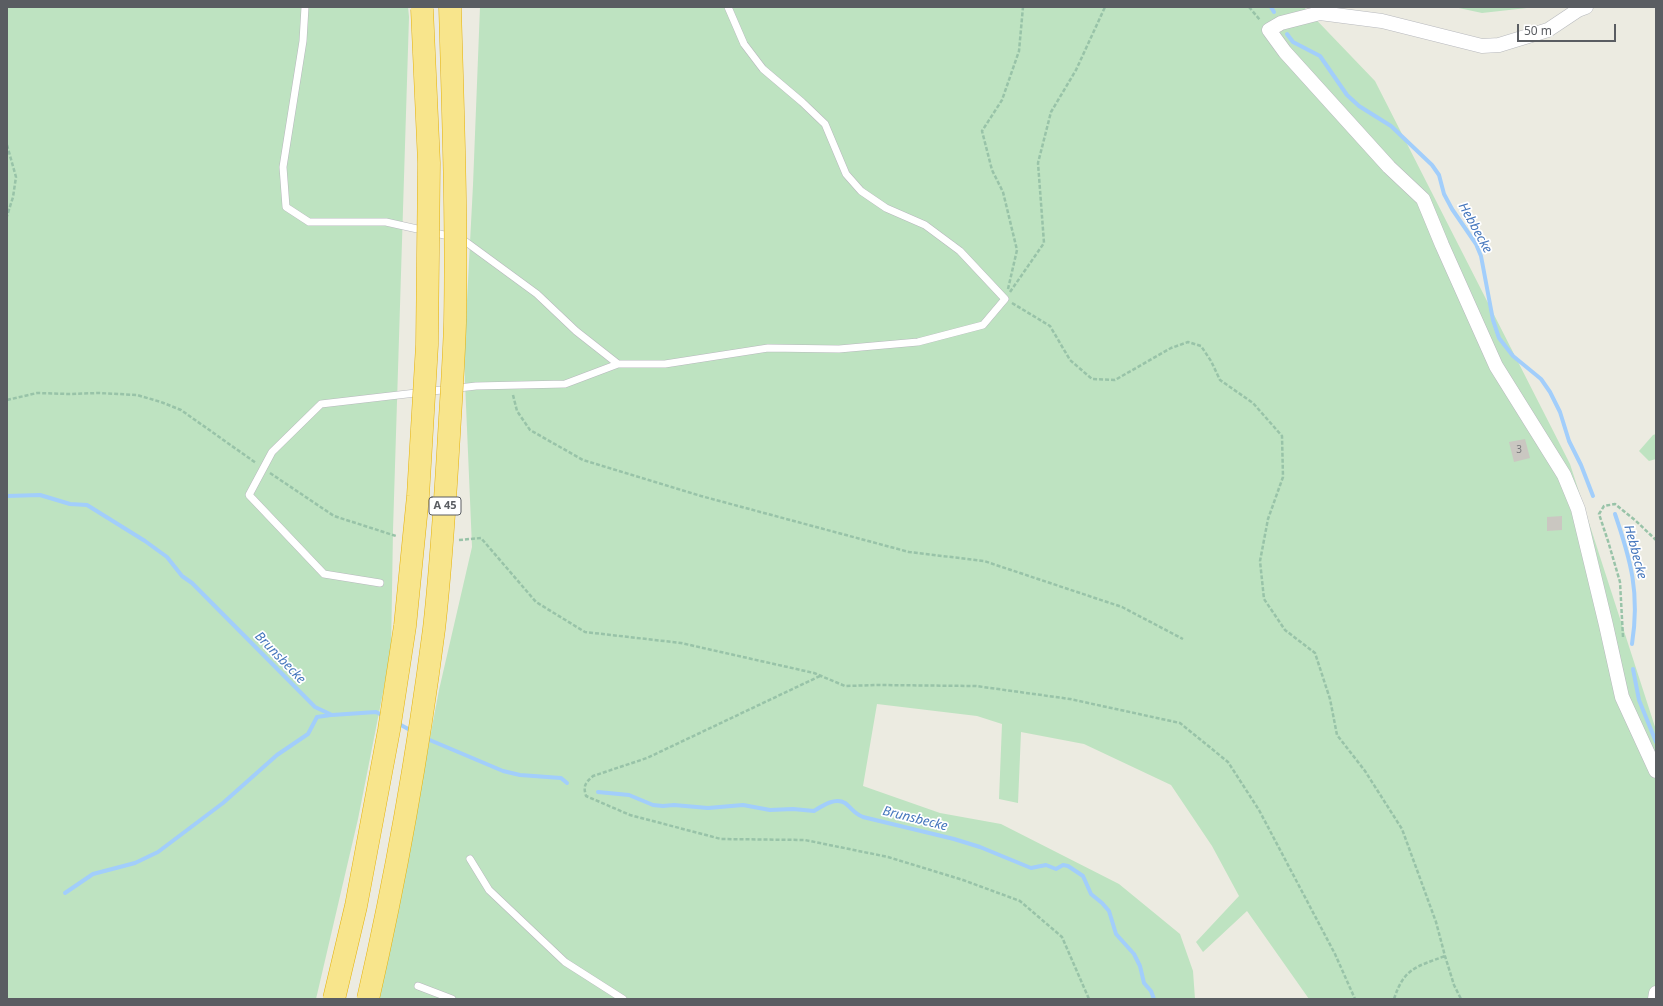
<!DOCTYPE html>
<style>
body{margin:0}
#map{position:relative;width:1663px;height:1006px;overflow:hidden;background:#ecebe1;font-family:"Noto Sans",sans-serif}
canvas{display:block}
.frame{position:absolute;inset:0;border:8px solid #5a5d62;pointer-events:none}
.scale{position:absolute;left:1517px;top:24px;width:99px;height:18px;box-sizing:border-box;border:2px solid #5a5d62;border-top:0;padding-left:5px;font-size:12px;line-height:14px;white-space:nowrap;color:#5a5d62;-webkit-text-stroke:3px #fff;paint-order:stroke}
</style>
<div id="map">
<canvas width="1663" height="1006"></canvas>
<div class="frame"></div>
<div class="scale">50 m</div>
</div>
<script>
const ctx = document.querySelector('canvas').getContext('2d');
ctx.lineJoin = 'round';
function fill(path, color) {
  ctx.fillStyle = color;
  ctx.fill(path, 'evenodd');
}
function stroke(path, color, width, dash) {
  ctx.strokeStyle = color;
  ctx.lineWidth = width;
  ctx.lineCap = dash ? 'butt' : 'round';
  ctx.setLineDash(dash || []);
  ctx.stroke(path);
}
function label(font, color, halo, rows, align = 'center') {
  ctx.font = font + ' "Noto Sans",sans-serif';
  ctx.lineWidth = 3.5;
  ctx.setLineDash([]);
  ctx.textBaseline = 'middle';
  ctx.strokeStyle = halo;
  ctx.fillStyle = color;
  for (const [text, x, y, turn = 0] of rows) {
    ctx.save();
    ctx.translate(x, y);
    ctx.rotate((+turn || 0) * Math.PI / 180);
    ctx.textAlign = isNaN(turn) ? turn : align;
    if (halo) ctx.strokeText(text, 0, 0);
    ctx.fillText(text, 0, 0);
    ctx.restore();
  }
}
const green = new Path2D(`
 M7 7H408L409 17 393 530 391 652 358 819 316 999H7Z
 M480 7H1304L1375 81 1570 464 1656 730V999H1309L1247 911 1203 952 1196 942 1239 896 1212 846 1171 785 1084 744 1021 732 1018 803 999 799 1002 724 977 716 877 704 863 786 940 813 1001 824 1119 884 1180 934 1193 971 1195 999H376L401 890 439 690 472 547 464 358 473 185Z
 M1454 7H1536L1482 13Z
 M1656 434V459L1649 461 1639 451 1653 435Z`);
const stream = new Path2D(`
 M1271 7 1274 12
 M1287 34 1293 42 1320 56 1347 95 1359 106 1391 126 1432 165 1439 175 1444 194 1452 209 1476 244 1481 256 1493 320 1499 338 1513 356 1541 379 1550 392 1560 412 1569 441 1581 465 1593 496
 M7 496 40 495 70 504 87 505 145 541 167 557 182 576 192 583 315 707 332 715 376 712 384 716
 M1615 514C1631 561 1640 593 1632 644
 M1633 669 1639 700 1656 742
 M397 723 412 731
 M425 738 503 771 520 775 561 778 567 783
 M598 792 629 795 653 805 663 806 674 805 708 808 743 805 770 810 793 809 814 811C822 806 835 797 845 803 851 807 853 813 863 817L954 839 980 847 1031 868 1046 865 1056 869 1063 865 1068 866 1083 876 1091 894 1102 903 1109 911 1116 934 1134 954 1140 966 1144 983 1151 991 1154 999
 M65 893 93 874 135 863 158 852 223 803 277 755 308 734 317 717 331 715`);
const building = new Path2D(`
 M1525 439 1530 458 1514 462 1509 442Z
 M1562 516V530L1547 531V517Z`);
const path = new Path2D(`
 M1249 7 1260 20
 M7 145 16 177 13 197 7 216
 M1008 289 1017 250 1003 192 992 170 982 131 1002 100 1019 51 1023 7
 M1010 292 1044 243 1038 163 1051 112 1076 70 1105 7
 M1012 303 1050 326 1070 360 1092 379 1115 380 1171 348 1188 342 1201 346 1211 361 1220 380 1253 403 1282 436 1283 477 1268 519 1260 561 1264 599 1285 630 1315 653 1330 699 1337 735 1365 771 1402 829 1436 922 1445 956 1454 985 1461 999
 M513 395 517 411 530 430 583 460 701 496 909 552 984 561 1122 607 1183 639
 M7 400 37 393 69 394 99 393 137 395 161 402 181 410 256 463
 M270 473 334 516 396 536
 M459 540 481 538 536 602 585 632 681 643 814 673 845 686 877 685 976 686 1070 699 1180 723 1228 762 1259 810 1335 954 1355 999
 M1623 637 1620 582 1608 541 1599 514 1604 506 1615 504 1636 521 1656 540
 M820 676 647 758 593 776C585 783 583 786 586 796L630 815 721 839 805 840 888 857 963 880 1020 901 1062 937 1089 999
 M1394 999C1404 968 1416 967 1445 956`);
const service = new Path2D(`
 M305 7 303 41 283 167 286 207 309 222H386L462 239 537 294 576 331 618 364H665L768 348 839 349 918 342 983 325 1005 299 960 251 925 225 886 208 861 191 846 174 825 124 802 102 763 69 744 44 728 7
 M380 583 324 574 249 495 272 452 321 404 476 386 565 384 618 364
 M470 859 489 890 565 962 623 999
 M418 986 452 999`);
const minor = new Path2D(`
 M1586 7 1578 10 1548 30 1499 45 1482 46 1382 21 1320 13 1281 23 1269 30 1285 52 1389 167 1423 199 1442 245 1496 366 1564 475 1578 509 1606 625 1622 697 1656 771
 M1655 999 1656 993`);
const motorwayBridge = new Path2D(`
 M334 999 356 906 389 730 405 626 418 496 427 345 429 163 422 9
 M368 999C396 877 418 753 434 629 442 559 446 488 450 418 452 387 454 355 455 323 457 218 453 112 450 7`);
const numberNames = [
 ["3",1519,450]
];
const shields = [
 [445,506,32]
];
const shieldNames = [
 ["A 45",445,506]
];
const waterNames = [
 ["Hebbecke",1475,228,61],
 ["Hebbecke",1635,552,75],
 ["Brunsbecke",280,658,46],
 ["Brunsbecke",915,819,14]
];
fill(green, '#bee3c1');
stroke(stream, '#a2cefb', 4);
fill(building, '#cac7c1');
stroke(service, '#b7b9bd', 8);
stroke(minor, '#b7b9bd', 15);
stroke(path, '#98c3a8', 2.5, [4, 2]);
stroke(service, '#fff', 7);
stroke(minor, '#fff', 14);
stroke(motorwayBridge, '#e4b109', 23, []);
stroke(motorwayBridge, '#f8e58c', 22);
label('10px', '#76787a', null, numberNames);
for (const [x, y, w] of shields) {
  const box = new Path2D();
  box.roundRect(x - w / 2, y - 9, w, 18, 3);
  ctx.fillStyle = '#fff';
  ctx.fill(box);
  stroke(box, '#5a5d62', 1);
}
label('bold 11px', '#5a5d62', null, shieldNames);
label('italic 13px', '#4677bd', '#fff', waterNames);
</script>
